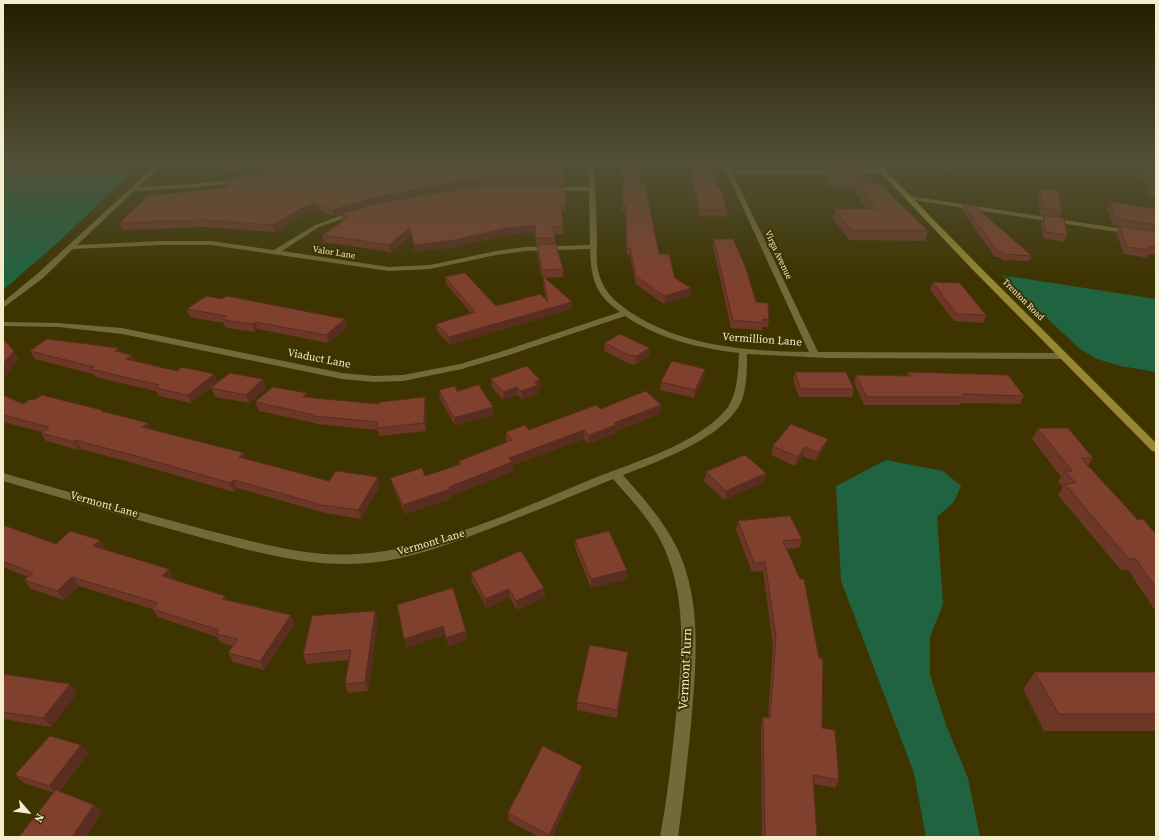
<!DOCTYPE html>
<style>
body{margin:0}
#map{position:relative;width:1159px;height:840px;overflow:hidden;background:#3e3400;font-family:"Source Serif 4",serif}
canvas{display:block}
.frame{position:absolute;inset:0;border:4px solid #f3edcd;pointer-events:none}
.north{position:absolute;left:8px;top:792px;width:40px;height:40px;-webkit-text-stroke:3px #3e3400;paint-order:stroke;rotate:118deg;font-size:11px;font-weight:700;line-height:16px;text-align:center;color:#f3edcd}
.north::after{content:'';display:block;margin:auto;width:14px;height:18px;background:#f3edcd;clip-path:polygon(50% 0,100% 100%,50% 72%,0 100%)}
</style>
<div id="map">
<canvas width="1159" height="840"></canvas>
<div class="frame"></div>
<div class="north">N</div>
</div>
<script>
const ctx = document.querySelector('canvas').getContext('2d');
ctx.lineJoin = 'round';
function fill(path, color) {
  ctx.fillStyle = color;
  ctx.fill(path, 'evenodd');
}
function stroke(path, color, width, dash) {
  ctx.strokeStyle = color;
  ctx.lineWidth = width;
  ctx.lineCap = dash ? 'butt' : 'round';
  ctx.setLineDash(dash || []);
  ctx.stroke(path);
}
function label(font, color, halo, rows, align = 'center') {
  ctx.font = font + ' "Source Serif 4",serif';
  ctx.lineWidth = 4;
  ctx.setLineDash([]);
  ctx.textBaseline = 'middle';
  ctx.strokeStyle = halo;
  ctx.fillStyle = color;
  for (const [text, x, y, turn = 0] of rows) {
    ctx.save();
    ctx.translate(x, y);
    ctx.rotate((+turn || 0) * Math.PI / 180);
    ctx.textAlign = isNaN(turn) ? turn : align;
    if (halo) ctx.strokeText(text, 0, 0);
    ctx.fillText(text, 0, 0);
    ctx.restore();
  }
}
const green = new Path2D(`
 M3 164H130V174L55 245 3 290Z
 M1001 275 1156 299V372L1121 366 1097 359 1080 349Z
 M886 460 943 471 961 486 954 502 937 517 943 604 930 637V675L946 725 968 778 980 837H926L914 773 841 581 836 486Z`);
const minor = new Path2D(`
 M157 164H163L138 187 191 184 239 179 242 181 239 183 191 188 134 191 77 245 162 241H211L274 250 315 225 354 211 356 212V214L319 227 282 251 389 267 430 265 496 251 525 247 590 245 589 191H552L549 189 552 187H589L588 164H594C596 189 596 214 597 240 597 249 596 261 598 270 602 290 614 301 630 312 683 347 747 351 809 352L723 164H729L732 170H884L887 172 886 173 733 174 818 352 1065 353 1069 356 1065 359 827 358 747 354C747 369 747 385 742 400 727 437 657 462 623 475 643 498 664 521 677 548 703 602 696 667 691 725 687 763 683 800 678 837H660C667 800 671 763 675 726 681 668 689 605 665 550 654 523 632 501 613 479 572 496 531 513 489 529 455 542 421 555 385 561 322 571 263 554 203 538 136 520 70 500 3 481V473C72 493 141 513 210 531 248 540 285 551 324 554 351 556 379 553 406 547 469 533 532 504 592 479 634 462 692 446 724 412 738 397 738 372 739 353 698 348 659 339 625 316L506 356 462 369 403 381 374 382 342 379 122 334 58 327 3 326V322L58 323 122 328 342 373 374 376 403 375 460 364 500 352 620 312C595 295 591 278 590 249L525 251 496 255 430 269 389 271 211 245H162L73 249 43 278 3 308V302L37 274Z
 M909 196 1156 234V238L907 199 906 198Z`);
const secondary = new Path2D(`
 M873 164H879L977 264 1156 443V452L1152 451 971 268Z`);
const wall = new Path2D(`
 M566 164 565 186H483L438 192 411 197 565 186V210H562L563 234H554L555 238V244L563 269V277L545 278 572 309 450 345 437 331 436 324 471 313 446 284 445 277 496 306 546 300 543 283V278H542L537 252V245H536L535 232 507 235 454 247 415 252 411 235 391 252 324 242 322 235 343 221 342 220 341 214 333 216 317 210 301 215 275 232 205 227 123 230 120 223Z
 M619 164H640L641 183 659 254 675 278 690 296 664 304 658 300 636 284 630 255H627L625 211H622L623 183Z
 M686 164H709L727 210 726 217 699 216 689 166H687Z
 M813 164H852L851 168H816Z
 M940 164H967V169L964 175 952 174Z
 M1135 164H1156V198L1151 197Z
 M822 169 868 181 867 183 893 197 928 231 925 241 849 240 833 218 835 209H867L854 191 855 187H830L821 175Z
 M1040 189 1062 211 1059 217 1067 235 1064 242 1043 238 1041 221 1044 215H1040L1037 195Z
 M1110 202 1156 209V255L1149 254 1147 258 1124 254 1116 233 1119 227 1113 226 1107 209Z
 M964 205 1032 256 1029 261 1002 260 1000 257H995L962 210Z
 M714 239 756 302 769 320 768 327H763L762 330 731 328 713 246Z
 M933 282 986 315 983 323 954 321 930 290Z
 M222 299 345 319 347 327 328 343 258 329 255 332 233 329 225 327 224 323 190 317 187 309Z
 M605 343 650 348 649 356 635 365 628 363 604 351Z
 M30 351 121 352 136 362 218 382 191 403 159 396 156 391 95 377 93 374 35 359Z
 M705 369 704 377 694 398 660 390 661 382Z
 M795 372 854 389 852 397H799L793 380Z
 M908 372 1024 396 1020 404 961 403 960 405H864L854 383 856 375 906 376Z
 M263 379 266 388 249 403 215 397 211 388Z
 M491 379 540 380 541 388 538 389V394L522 400 518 395 503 400 492 387Z
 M439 390 494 415 455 426 440 398Z
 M3 395 23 404 34 400 102 410 103 412 148 423 151 430 244 453 246 459 329 481 380 486 361 519 325 513 237 488 234 492 144 466 81 449 79 450 46 441 41 433 42 432 3 422Z
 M308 398 379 404 426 406V431L379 436 378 430 316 424 315 423 259 411 255 402Z
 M661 405 660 414 616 431V433L588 444 584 439 513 465V471L452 496V498L405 514 393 487 390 478 425 476 459 464V461L507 442 506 441V432L529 430 600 409Z
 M1038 428 1093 458 1088 466 1138 520 1156 534V612L1128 570H1121L1058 495 1063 487 1058 482 1061 477 1032 439Z
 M828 439 825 447 815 461 803 456 795 466 771 455 773 446Z
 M706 472 766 473 764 482 724 500 704 481Z
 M738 521 802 539 799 548 787 549 822 728 839 780 835 788 814 784 817 837H762L761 725 763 717 768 718 773 646 763 571 752 572 736 530Z
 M3 525 56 544 106 549 105 550 174 578 173 579 225 596 227 600 295 624 264 670 233 662 228 653 233 646 221 643 217 637 158 617 152 609 79 586 64 600 31 589 24 580 28 577 3 567Z
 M575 540 627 579 591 588 575 548Z
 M471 573 544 588 545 597 517 610 510 598 487 608 472 582Z
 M375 611 378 620 368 691 348 693 345 684 349 660 307 664 303 655Z
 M627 661 617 718 577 710V702Z
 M1035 672H1156V731H1044L1023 689Z
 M3 674 70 684 77 693 51 727 3 719Z
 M89 753 59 792 94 805 102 812 86 837H19L54 793 24 783 15 775Z
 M582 774 552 837H539L509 821 508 813Z`);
const shadedWall = new Path2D(`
 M284 164H325L228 179 226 173Z
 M482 179 483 186 438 192 374 205 341 214 333 216 332 210 372 198 437 185Z
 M316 203 317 210 301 215 275 232 273 225 300 209Z
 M535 225V232L507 235 454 247 415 252 414 245 506 228Z
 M410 228 411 235 391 252 389 245Z
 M691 288 690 296 664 304 665 296Z
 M572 302V309L450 345 449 337Z
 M345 319 347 327 328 343 326 335Z
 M255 322 258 329 255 332 252 324Z
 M119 348 123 356 115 351Z
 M650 348 649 356 635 365 636 356Z
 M14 351 19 359 3 379V364Z
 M132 355 136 363 126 359Z
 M705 369 704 377 694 398 695 390Z
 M214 374 218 382 191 403 188 395Z
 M263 379 266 388 249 403 246 395Z
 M540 380 541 388 538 389V394L522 400 521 391 534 382Z
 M517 387 518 395 503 400V392Z
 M307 393 309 402 303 397Z
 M425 397 426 406V431L424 423Z
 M661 405 660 414 616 431V433L588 444 589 435 614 423Z
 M493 407 494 415 455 426 454 418Z
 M148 423 152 431 142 427Z
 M584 430V439L513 465V471L452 496V498L405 514 403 505 449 487 509 458Z
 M828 439 825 447 815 461 818 453Z
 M75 440 81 449 79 450 74 442Z
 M805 447 803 456 795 466 798 457Z
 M244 453 247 462 239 457Z
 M766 473 764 482 724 500 726 491Z
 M378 477 380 486 361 519 358 510Z
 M234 480 237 488 234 492 230 483Z
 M100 540 106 549 99 555 93 546Z
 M169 569 174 578 167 585 162 576Z
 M627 570V579L591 588V579Z
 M72 577 79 586 64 600 57 591Z
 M544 588 545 597 517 610 516 601Z
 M509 589 510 598 487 608 485 599Z
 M225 596 229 605 222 599Z
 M375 611 378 620 368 691 365 682Z
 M291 615 295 624 264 670 260 661Z
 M443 626 445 635 406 648 404 639Z
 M466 631 467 640 448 647 446 638Z
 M628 652 627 661 617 718V710Z
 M70 684 77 693 51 727 43 718Z
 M81 745 89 753 57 794 49 786Z
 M582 766V774L552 837H549V835Z
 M94 805 102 812 86 837H72Z`);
const building = new Path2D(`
 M224 164H284L226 173Z
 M318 164H565L564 179H482L437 185 372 198 332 210 316 203 300 209 273 225 203 220 120 223 147 196 228 187 227 179Z
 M620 164H640L641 183H645L659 254H669L675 278 691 288 665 296 659 293 636 276 630 248H627L626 204H623V183H624Z
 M690 164H709L718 187H720L727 210H700Z
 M949 164H967V169L954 168Z
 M1146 164H1156V184Z
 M822 169H857L868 181H831Z
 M856 182 880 183 893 197 928 231 851 230 835 209H876Z
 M483 186H565V204H561L563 227H552L555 238H536L535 225 506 228 454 240 414 245 410 228 389 245 322 235 349 217 341 214 379 203 441 192Z
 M1040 189 1058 191 1062 211 1043 208Z
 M1110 202 1156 209V225L1117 219Z
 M965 204 974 205 1032 256 1004 254 1003 252 997 251 964 205Z
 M1044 215 1064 218 1067 235 1046 232Z
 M1120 226 1156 232V248L1149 247 1151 250 1127 247Z
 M714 239H733L746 268 756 302 768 303 769 320 763 319V323L733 320Z
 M556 244 563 269 542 270 537 245Z
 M465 273 496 306 540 294 548 302 543 276 572 302 449 337 436 324 475 312 445 277Z
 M933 282 960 283 986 315 957 314Z
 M207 296 222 299 227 296 345 319 326 335 255 322 252 324 230 321 222 319 226 316 187 309Z
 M620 334 650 348 636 356 628 355 605 343Z
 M3 339 14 351 3 364Z
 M47 339 119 348 115 351 132 355 126 359 177 371 182 367 214 374 188 395 155 388 159 385 90 369 94 367 30 351Z
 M672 361 705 369 695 390 661 382Z
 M527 366 540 380 534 382 538 385 521 391 517 387 503 392 491 379Z
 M795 372H846L854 389H801Z
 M908 372 1008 375 1024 396 962 394 964 397H867L856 375 910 376Z
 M230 373 263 379 246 395 211 388Z
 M479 385 493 407 454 418 439 390 455 386 457 391Z
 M273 387 307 393 303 397 379 404 380 402 425 397 424 423 377 428 378 422 313 416 314 415 255 402Z
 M646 391 661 405 614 423 616 425 589 435 584 430 509 458 512 462 449 487 450 489 403 505 390 478 422 468 425 476 461 464 459 461 512 440 506 432 525 425 529 430 596 405 600 409Z
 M3 395 23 404 30 399 34 400 42 395 102 410 101 411 148 423 142 427 244 453 239 457 329 481 336 471 378 477 358 510 322 505 234 480 230 483 140 457 75 440 74 442 41 433 49 427 3 415Z
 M791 424 828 439 818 453 805 447 798 457 773 446Z
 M1038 428H1068L1093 458H1081L1138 520 1143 519 1156 534V588L1136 559H1129L1065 484 1076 483 1065 471H1072Z
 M745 455 766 473 726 491 706 472Z
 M790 516 802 539 783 541 800 579H804L819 658 823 659 822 728 835 730 839 780 813 775 817 837H765L763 717 770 718 776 637 765 562 754 563 738 521Z
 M3 525 56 544 70 531 100 540 93 546 169 569 162 576 225 596 222 599 291 615 260 661 228 653 238 639 216 634 219 630 152 609 158 603 72 577 57 591 24 580 33 573 3 561Z
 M609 531 627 570 591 579 575 540Z
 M521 551 544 588 516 601 509 589 485 599 471 573Z
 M453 588 466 631 446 638 443 626 404 639 397 605Z
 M375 611 365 682 345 684 351 650 303 655 312 616Z
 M590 645 628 652 617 710 577 702Z
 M1035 672H1156V714H1059Z
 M3 674 70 684 43 718 3 712Z
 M50 736 81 745 49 786 15 775Z
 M543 746 582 766 549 835 508 813Z
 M56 790 94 805 72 837H19Z`);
const farStreetnames = [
 ["Valor Lane",334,253,9],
 ["Virga Avenue",778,255,65],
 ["Trenton Road",1023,300,45]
];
const streetNames = [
 ["Vermillion Lane",762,340,4],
 ["Viaduct Lane",319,359,11],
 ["Vermont Lane",104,505,16],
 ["Vermont Lane",431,543,-16]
];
const nearStreetnames = [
 ["Vermont Turn",686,669,-87]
];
fill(green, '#206341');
fill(minor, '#746939');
fill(secondary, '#978634');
fill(wall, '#6d3728');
fill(shadedWall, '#592d20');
fill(building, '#7f402e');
stroke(building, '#592d20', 1);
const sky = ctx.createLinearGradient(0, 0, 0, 281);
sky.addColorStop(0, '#221d00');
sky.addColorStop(0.58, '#525037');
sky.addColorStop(1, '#52503700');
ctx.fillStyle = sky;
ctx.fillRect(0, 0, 1159, 281);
label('9px', '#f3edcd', '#3e3400', farStreetnames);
label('11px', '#f3edcd', '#3e3400', streetNames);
label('13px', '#f3edcd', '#3e3400', nearStreetnames);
</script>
